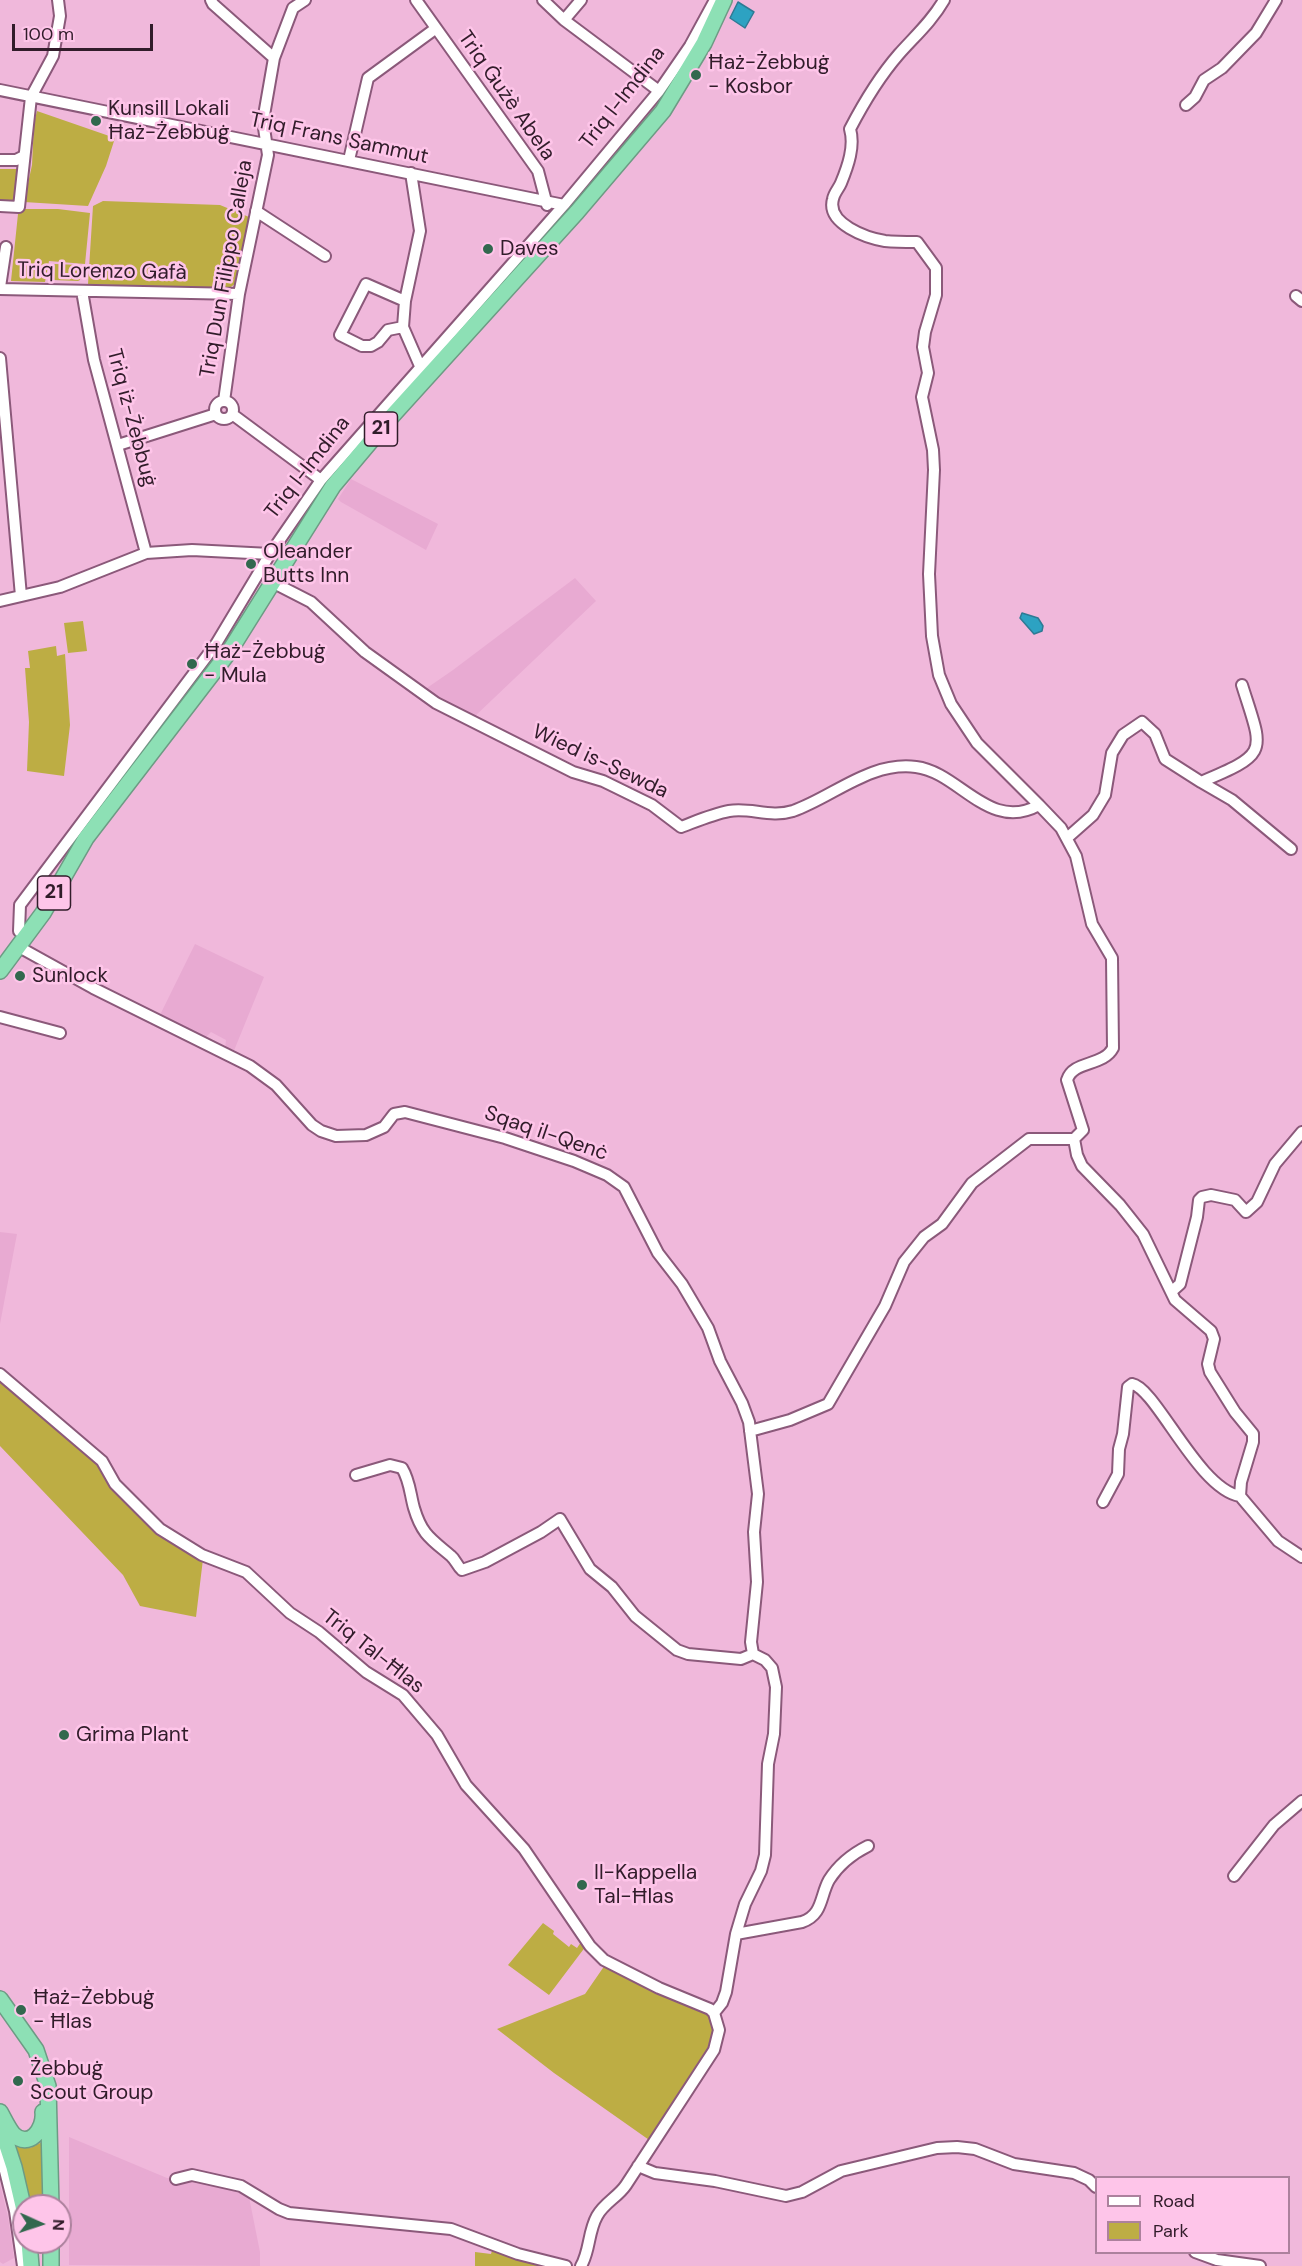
<!DOCTYPE html>
<meta charset="utf-8">
<style>
body{margin:0}
#map{position:relative;width:1302px;height:2266px;overflow:hidden;background:#f0b8db;font-family:"DM Sans",sans-serif}
canvas{display:block}
.legend{position:absolute;left:1095px;top:2176px;width:195px;height:78px;box-sizing:border-box;background:#fec5e9;border:2px solid #ac819d;margin:0;padding:8px 10px;list-style:none;font-size:18px;color:#311c2a}
.legend li{display:flex;align-items:center;gap:12px;height:30px}
.legend b{width:30px;border:2px solid #ac819d}
.north{position:absolute;left:12px;top:2194px;width:60px;height:60px;box-sizing:border-box;background:#fec5e9;border:2px solid #ac819d;border-radius:50%;rotate:93deg;font-size:16px;font-weight:700;line-height:24px;text-align:center;color:#311c2a}
.north::after{content:'';display:block;margin:auto;width:21px;height:27px;background:#32684e;clip-path:polygon(50% 0,100% 100%,50% 72%,0 100%)}
.scale{position:absolute;left:12px;top:24px;width:141px;height:27px;box-sizing:border-box;border:3px solid #311c2a;border-top:0;padding-left:8px;font-size:18px;line-height:21px;white-space:nowrap;color:#311c2a;-webkit-text-stroke:4px #fec5e9;paint-order:stroke}
</style>
<div id="map">
<canvas width="1302" height="2266"></canvas>
<ul class="legend">
<li><b style="height:8px;background:#fff"></b>Road</li>
<li><b style="height:16px;background:#bdad44"></b>Park</li>
</ul>
<div class="north">N</div>
<div class="scale">100 m</div>
</div>
<script>
const ctx = document.querySelector('canvas').getContext('2d');
ctx.lineJoin = 'round';
function fill(path, color) {
  ctx.fillStyle = color;
  ctx.fill(path, 'evenodd');
}
function stroke(path, color, width, dash) {
  ctx.strokeStyle = color;
  ctx.lineWidth = width;
  ctx.lineCap = dash ? 'butt' : 'round';
  ctx.setLineDash(dash || []);
  ctx.stroke(path);
}
function label(font, color, halo, rows, align = 'center') {
  ctx.font = font + ' "DM Sans",sans-serif';
  ctx.lineWidth = 5;
  ctx.setLineDash([]);
  ctx.textBaseline = 'middle';
  ctx.strokeStyle = halo;
  ctx.fillStyle = color;
  for (const [text, x, y, turn = 0] of rows) {
    ctx.save();
    ctx.translate(x, y);
    ctx.rotate((+turn || 0) * Math.PI / 180);
    ctx.textAlign = isNaN(turn) ? turn : align;
    if (halo) ctx.strokeText(text, 0, 0);
    ctx.fillText(text, 0, 0);
    ctx.restore();
  }
}
const built = new Path2D(`
 M351 479 438 524 426 550 341 502 338 499Z
 M575 578 596 601 473 718 424 690 453 670Z
 M195 944 264 977 233 1053 225 1048 226 1040 211 1032 205 1038 160 1015Z
 M0 1232 17 1234 0 1324Z
 M69 2137 167 2178H186L248 2192 260 2252V2266L69 2265Z
 M0 2184 8 2217 14 2258 3 2264 0 2262Z`);
const green = new Path2D(`
 M37 111 115 138 106 166 88 206 24 202 32 165 34 123Z
 M0 169H17L15 200H0Z
 M103 201 220 205 249 217 239 281 228 289 88 284 93 206Z
 M24 209H58L90 213 85 264 49 261 45 282 11 281 18 214Z
 M55 264 79 265 81 267 80 280 78 281 53 280V266Z
 M83 621 87 651 68 653 64 623Z
 M56 646 57 656 65 654 70 725 64 776 27 771 29 722 25 668H30L28 651Z
 M0 1381 4 1382 203 1559 196 1617 140 1606 123 1575 0 1446Z
 M543 1923 554 1931 553 1934 569 1947 571 1944 577 1948 581 1942 586 1946 549 1995 508 1965Z
 M605 1965 707 2013 713 2029 704 2062 652 2142 554 2073 497 2029 585 1994Z
 M42 2142 43 2206H29L13 2144 30 2148Z
 M493 2247 560 2266H475V2252L491 2254Z`);
const water = new Path2D(`
 M738 2 754 12 745 28 730 18Z
 M1022 613 1038 618 1043 626 1042 631 1034 634 1020 618Z`);
const minor = new Path2D(`
 M211 0 213 4 274 58
 M416 0 538 171 547 205
 M543 0 564 20 659 91
 M944 0C932 21 915 36 899 54 879 77 864 102 850 129 855 146 848 166 841 183 839 188 834 193 833 199 826 224 867 238 885 241 895 242 907 242 917 242L936 268V295L925 332 923 347 928 373 922 397 933 450 934 470 929 574 932 636 939 675 951 704 977 743 1039 805
 M564 20 581 0
 M0 90 564 205
 M1186 105 1195 97 1204 80 1222 68 1256 33 1276 0
 M0 160H16L24 156
 M349 160 368 78 435 29
 M411 173 420 231 405 301 403 327 420 366
 M0 206 19 207 31 97 53 56 60 16 58 0
 M256 211 325 256
 M0 287 6 247
 M0 289 239 294
 M82 291 94 360 146 553
 M1296 296 1302 301
 M403 327 388 330 378 342 371 346H362L340 335 366 284 405 301
 M0 358 21 596
 M224 401 239 294 268 155 263 121 274 58 293 8 305 0
 M215 410a9 9 0 1 1 18 0a9 9 0 1 1-18 0Z
 M232 414 321 480
 M118 445 216 414
 M272 582 311 602 365 652 436 703 573 772 603 781 652 805 681 827C697 821 713 814 729 811 750 807 770 818 793 811 833 797 870 761 916 767 959 772 989 833 1039 805L1061 828 1076 856 1092 924 1112 958 1113 1048C1103 1067 1073 1060 1067 1080L1083 1130 1074 1139 1077 1155 1082 1166 1120 1205 1143 1234 1175 1300 1211 1331 1214 1339 1208 1364 1210 1372 1235 1412 1253 1434V1442L1241 1482 1240 1496 1278 1541 1302 1557
 M0 601 60 587 146 553 192 550 270 554
 M1201 782 1232 800 1291 849
 M1067 838 1093 815 1105 795 1112 753 1123 735 1142 722 1155 734 1165 759 1201 782C1271 753 1263 752 1242 685
 M19 931 20 905 216 644 270 554 321 480 564 205 659 91 690 46 715 0
 M19 947 93 988 250 1066 276 1085 312 1125 321 1131 336 1136 366 1135 384 1127 394 1114 405 1112 505 1138 574 1161 607 1175 624 1187 658 1253 682 1284 708 1328 720 1361 742 1403 749 1422 758 1494 754 1532 757 1582 751 1642 753 1654
 M0 1017 60 1033
 M1171 1292 1180 1284 1197 1217 1199 1200 1202 1197 1211 1195 1235 1200 1246 1212 1257 1202 1275 1164 1302 1132
 M0 1374 102 1461 115 1484 160 1529 202 1555 246 1572 290 1613 319 1632 366 1672 403 1695 437 1735 466 1785 524 1849 590 1946 604 1960 659 1988 710 2009 714 2013
 M750 1431 790 1420 828 1404 885 1306 904 1262 924 1237 942 1224 972 1183 1029 1139H1074
 M356 1475 390 1465 402 1468C410 1481 410 1494 414 1508 422 1535 431 1539 451 1556 456 1560 457 1566 462 1570L485 1562 541 1532 560 1519 590 1569 612 1587 635 1616 677 1650 688 1654 741 1659 753 1654
 M1103 1502 1118 1474 1119 1449 1123 1434 1128 1387 1132 1384C1156 1388 1198 1489 1240 1496
 M1234 1876 1274 1825 1302 1801
 M736 1934 802 1922C823 1915 820 1896 829 1880 839 1864 852 1854 868 1846
 M714 2013 722 2003 726 1992 736 1934 745 1904 761 1871 765 1855 768 1764 774 1734 776 1687 772 1668 765 1660 753 1654
 M0 2151 15 2211 23 2266
 M638 2166 655 2173 715 2181 786 2196 802 2192 841 2171 937 2148 957 2147 975 2149 1014 2164 1074 2173 1089 2180 1096 2187
 M176 2179 192 2175 241 2186 279 2209 289 2213 451 2229 518 2254 566 2266
 M1195 2252 1217 2260 1260 2266
 M581 2266C590 2251 588 2232 597 2216 604 2203 618 2197 626 2185L714 2050 719 2030 714 2013`);
const highway = new Path2D(`
 M0 971 43 913 86 838 229 652 333 486 392 416 577 212 663 111 704 43 724 0
 M0 1999 36 2050 48 2086 51 2206
 M0 2112C4 2119 8 2128 13 2134 29 2150 45 2129 43 2112
 M0 2124 14 2167 24 2210
 M29 2242 31 2266
 M51 2266V2242`);
const markers = [
 [696,75,6,"#32684e"],
 [96,121,6,"#32684e"],
 [488,249,6,"#32684e"],
 [251,564,6,"#32684e"],
 [192,664,6,"#32684e"],
 [20,976,6,"#32684e"],
 [64,1735,6,"#32684e"],
 [582,1885,6,"#32684e"],
 [21,2010,6,"#32684e"],
 [18,2081,6,"#32684e"]
];
const shields = [
 [381,429,33],
 [54,893,33]
];
const shieldNames = [
 ["21",381,429],
 ["21",54,893]
];
const poiNames = [
 ["Ħaż-Żebbuġ",708,63],
 ["- Kosbor",708,87],
 ["Kunsill Lokali",108,109],
 ["Ħaż-Żebbuġ",108,133],
 ["Daves",500,249],
 ["Oleander",263,552],
 ["Butts Inn",263,576],
 ["Ħaż-Żebbuġ",204,652],
 ["- Mula",204,676],
 ["Sunlock",32,976],
 ["Grima Plant",76,1735],
 ["Il-Kappella",594,1873],
 ["Tal-Ħlas",594,1897],
 ["Ħaż-Żebbuġ",33,1998],
 ["- Ħlas",33,2022],
 ["Żebbuġ",30,2069],
 ["Scout Group",30,2093]
];
const streetNames = [
 ["Triq Ġużè Abela",506,96,55],
 ["Triq l-Imdina",623,98,-52],
 ["Triq Frans Sammut",339,139,12],
 ["Triq Dun Filippo Calleja",227,269,-80],
 ["Triq Lorenzo Gafà",102,272,1],
 ["Triq iż-Żebbuġ",131,418,75],
 ["Triq l-Imdina",308,468,-52],
 ["Wied is-Sewda",600,762,25],
 ["Sqaq il-Qenċ",546,1134,19],
 ["Triq Tal-Ħlas",373,1652,38]
];
fill(built, '#e8aad2');
fill(green, '#bdad44');
fill(water, '#2da2c2');
stroke(water, '#2e7a94', 1.5);
stroke(minor, '#8b597a', 14);
stroke(highway, '#6d9b84', 18);
stroke(minor, '#fff', 10);
stroke(highway, '#8de0b5', 15);
for (const [x, y, r, color] of markers) {
  const dot = new Path2D();
  dot.arc(x, y, r, 0, 2 * Math.PI);
  ctx.fillStyle = color;
  ctx.fill(dot);
  stroke(dot, '#fec5e9', 2);
}
for (const [x, y, w] of shields) {
  const box = new Path2D();
  box.roundRect(x - w / 2, y - 17, w, 34, 4.5);
  ctx.fillStyle = '#fec5e9';
  ctx.fill(box);
  stroke(box, '#311c2a', 1.5);
}
label('bold 20px', '#311c2a', null, shieldNames);
label('21px', '#311c2a', '#fec5e9', poiNames, 'left');
label('21px', '#311c2a', '#fec5e9', streetNames);
</script>
